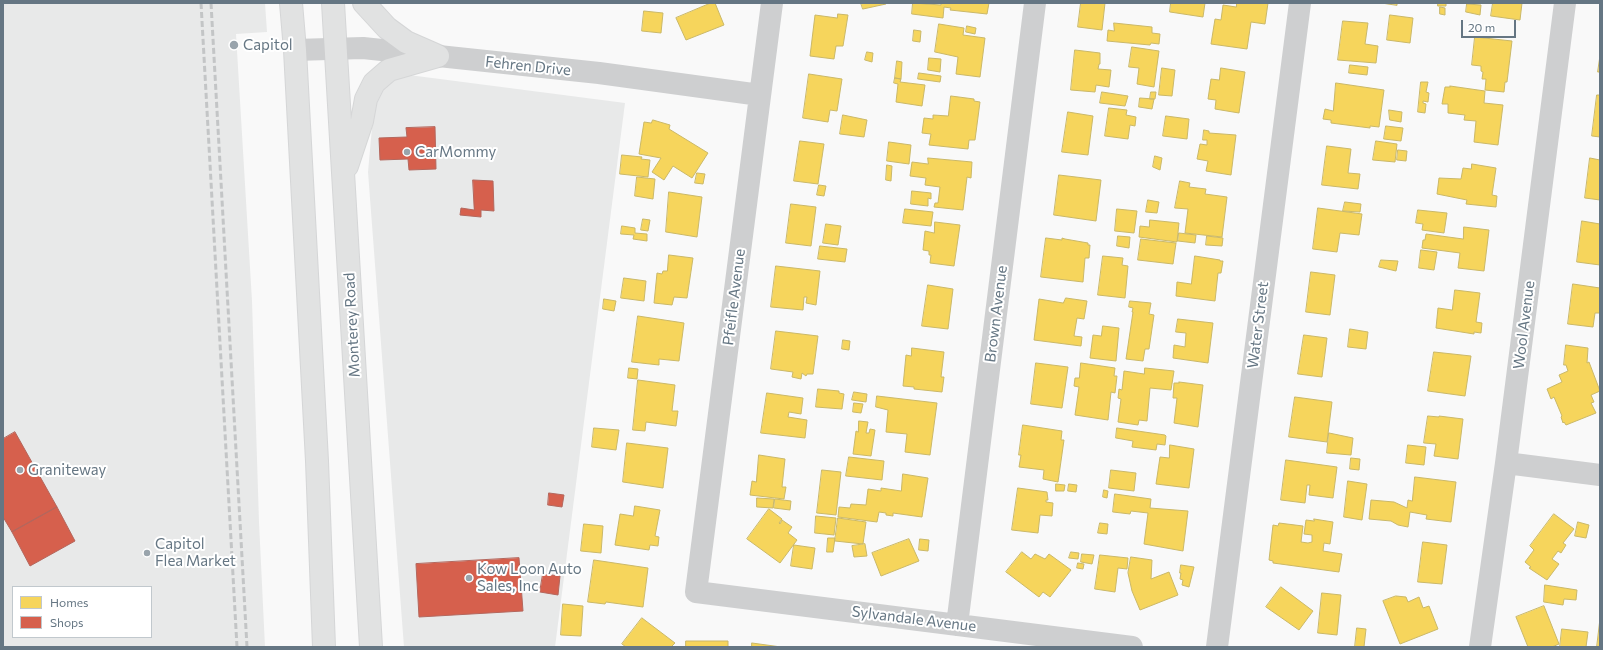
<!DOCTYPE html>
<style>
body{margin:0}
#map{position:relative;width:1603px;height:650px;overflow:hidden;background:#f9f9f9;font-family:Commissioner,sans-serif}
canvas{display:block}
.frame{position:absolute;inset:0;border:4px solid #657683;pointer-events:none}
.legend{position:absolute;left:12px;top:586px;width:140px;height:52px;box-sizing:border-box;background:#fff;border:1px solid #c1c8cd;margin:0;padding:5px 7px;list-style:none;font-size:12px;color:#657683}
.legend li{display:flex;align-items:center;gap:8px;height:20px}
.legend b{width:20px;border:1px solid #c1c8cd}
.scale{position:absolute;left:1461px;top:20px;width:55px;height:18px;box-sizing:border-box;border:2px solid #657683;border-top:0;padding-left:5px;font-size:12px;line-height:14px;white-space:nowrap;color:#657683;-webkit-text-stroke:3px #fff;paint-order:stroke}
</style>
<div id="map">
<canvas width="1603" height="650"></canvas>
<div class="frame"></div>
<ul class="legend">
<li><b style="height:11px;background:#f6d55c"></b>Homes</li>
<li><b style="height:11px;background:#d6604d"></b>Shops</li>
</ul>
<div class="scale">20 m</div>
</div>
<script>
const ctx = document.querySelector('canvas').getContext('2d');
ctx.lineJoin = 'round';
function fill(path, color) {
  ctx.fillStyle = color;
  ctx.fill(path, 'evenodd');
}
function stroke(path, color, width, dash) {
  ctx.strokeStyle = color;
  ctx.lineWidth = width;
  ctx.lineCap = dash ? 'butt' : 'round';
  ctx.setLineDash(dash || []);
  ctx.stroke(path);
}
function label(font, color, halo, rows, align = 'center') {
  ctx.font = font + ' Commissioner,sans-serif';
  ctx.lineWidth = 4;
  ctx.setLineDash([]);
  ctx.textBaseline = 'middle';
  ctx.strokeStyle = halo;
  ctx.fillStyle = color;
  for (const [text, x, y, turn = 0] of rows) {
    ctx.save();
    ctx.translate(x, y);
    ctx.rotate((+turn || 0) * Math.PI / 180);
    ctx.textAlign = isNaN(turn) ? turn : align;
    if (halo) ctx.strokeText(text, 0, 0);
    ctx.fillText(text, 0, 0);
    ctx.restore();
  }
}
const built = new Path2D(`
 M3 3H265L267 32 236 34 252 301 259 522 265 647H3ZM13 587H151V637H13Z
 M409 75 625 103 555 647H404L368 172 374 105 387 82Z`);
const homes = new Path2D(`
 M711 3H715L724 25 686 40 676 18Z
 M861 3H886V4L863 9Z
 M913 3 941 5V3H989L987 14 950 10 951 8 944 7 943 18 912 14Z
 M1081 3H1105L1102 30 1078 27Z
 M1171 3H1205L1203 17 1170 12Z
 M1237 3H1268L1265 24 1251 22 1247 49 1211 44 1215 19 1221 20 1223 5 1236 7Z
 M1382 3H1397V5Z
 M1438 3H1446V6H1438Z
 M1493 3H1522L1520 20 1491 16Z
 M1467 4 1481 5 1480 15 1466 12Z
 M1440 7 1445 8V15L1440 14Z
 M644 11 663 13 661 33 642 31Z
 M838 14 848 15 843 46H836L834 59 810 56 815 15 837 18Z
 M1390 15 1413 18 1410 43 1387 40Z
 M1343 21 1368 23 1365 44 1378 46 1376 63 1338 60Z
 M1114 23 1152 27V33L1160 34 1159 44 1151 43 1150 45 1107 41 1108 30 1114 31Z
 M939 24 964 28 963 35 985 38 980 77 956 74 958 57 935 52Z
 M967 26 976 28 975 34 966 32Z
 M914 30 921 31 920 42 913 41Z
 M1475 37 1512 41 1507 82H1505L1504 92 1485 90 1486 79H1482L1483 72 1481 71V66L1472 65Z
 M1132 47 1159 51 1154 87 1137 84 1139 68 1129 67Z
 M1075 50 1100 53V64H1099L1098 69 1111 70 1109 87 1096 85 1095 92 1071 90Z
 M867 52 873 53 872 62 865 60Z
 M1600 56V72H1598Z
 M929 58 941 59 940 72 928 70Z
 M897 61 902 62 901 79 895 78Z
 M1350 65 1368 67 1367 75 1349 73Z
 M1162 68 1175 70 1172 96 1159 95Z
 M1221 68 1245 72 1239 113 1215 109 1216 100 1208 99 1211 79 1219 80Z
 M919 73 941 76 940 82 918 79Z
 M809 74 842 79 837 111 830 110 828 122 803 118Z
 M895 78 901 79 900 82 925 85 922 106 896 102 898 84 894 83Z
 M1421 82H1428L1426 92 1429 93 1428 102 1423 101V103L1426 104 1425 113 1418 112Z
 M1336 83 1384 90 1379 127 1370 126V128L1331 123V120L1323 119 1325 109 1333 111Z
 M1450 86 1485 91 1484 103 1503 105 1498 145 1474 142 1476 121 1464 120 1465 115 1448 113V104H1442L1445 87H1450Z
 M1102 92 1128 96 1125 106 1100 103Z
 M1151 92H1156L1155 99H1150Z
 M1597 95H1600V137L1592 136Z
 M951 96 974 99V101L980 102 975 140H969L968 149 929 145 931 134 922 133 924 118 933 119V115L948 116Z
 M1140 98 1154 99 1152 109 1139 107Z
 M1109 108 1127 110 1126 115 1136 117 1135 126 1130 125 1128 139 1105 136Z
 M1389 110 1402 112 1401 122 1390 120Z
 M1068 112 1093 116 1088 155 1062 152Z
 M843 115 867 120 864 137 840 134Z
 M1166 116 1189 119 1187 139 1163 136Z
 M653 120 670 125 669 129 708 153 692 178 673 166 664 180 652 172 661 158 639 154 644 122 651 123Z
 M1386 126 1403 128 1401 141 1384 139Z
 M1204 130 1209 131V133L1236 135 1231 175 1206 171 1208 161 1197 159 1200 144 1207 145V140H1203Z
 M800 141 824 144 818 184 794 181Z
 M1376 141 1397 144 1395 162 1373 160Z
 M889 142 911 145 909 164 887 161Z
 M1327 146 1351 149 1348 173 1360 174 1358 189 1322 185Z
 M1398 150 1407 151 1406 161 1397 160Z
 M622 155 642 157 641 159 650 160 648 177 620 174Z
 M1155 156 1162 158 1160 170 1153 167Z
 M928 158 972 162 971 178 967 177 963 210 934 207 935 203H938L940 187 925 185 926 178 910 176 912 162 928 164Z
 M1590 158 1600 160V200L1585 198Z
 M1472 164 1496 168 1492 195 1497 196 1496 207 1466 204 1467 200 1437 194 1439 178 1461 179 1463 168 1471 169Z
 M887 165 892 166 891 181 886 180Z
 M697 173 705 174 703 184 695 183Z
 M1059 175 1101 180 1096 221 1054 215Z
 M637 177 655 179 653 199 635 196Z
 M1180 181 1190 183 1189 187 1206 189 1205 194 1227 197 1222 237 1185 233 1188 209 1175 208Z
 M819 185 826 186 824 196 817 195Z
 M912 191 931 193V199L928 198V206L911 204Z
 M669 192 702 197 697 237 666 232Z
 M1148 200 1159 202 1157 213 1146 212Z
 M1345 202 1361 204 1360 212 1343 211Z
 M791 204 816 207 811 246 786 243Z
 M1318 208 1362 214 1359 235 1340 233 1337 252 1313 249Z
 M905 209 933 212 931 226 903 223Z
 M1117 209 1137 211 1134 233 1115 231Z
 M1418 210 1447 213 1444 233 1422 230 1423 224 1416 223Z
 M643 219 650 220 648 231 641 230Z
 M1150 220 1179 223 1177 242 1139 237 1140 226 1149 227Z
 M1582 221 1600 224V265L1577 262Z
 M935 222 960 225 954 266 930 263 931 255H929V251L923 250 925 231 934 233Z
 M826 224 841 226 838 245 823 243Z
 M622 226 635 228V233L647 234V241L633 239 634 235 621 234Z
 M1464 227 1489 230 1484 271 1458 268 1460 253 1422 248 1423 240H1425L1426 234 1463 239Z
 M1179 233 1196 235 1195 243 1178 241Z
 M1118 236 1130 237 1129 248 1117 246Z
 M1207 236 1223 238 1222 246 1206 245Z
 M1046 238 1062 240V238L1065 239 1088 243V245H1090L1089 258H1085L1083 282 1041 277Z
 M1141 239 1176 243 1173 264 1138 260Z
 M820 246 847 249 845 262 818 259Z
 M1421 250 1437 252 1434 270 1419 268Z
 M669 255 693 258 687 298 674 297 672 305 654 303 657 273 662 274 663 271H667Z
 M1103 256 1123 258 1122 265 1128 266 1125 298 1098 295Z
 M1195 256 1220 260V261H1223L1221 273H1218L1215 301 1176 296 1177 282 1191 284Z
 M1381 260 1398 261 1396 271 1379 267Z
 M776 266 820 271 816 305 806 303 807 297H804L803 310 771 307Z
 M1311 272 1335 275 1330 315 1306 312Z
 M624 278 646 281 644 301 621 298Z
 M1573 284 1600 288V313H1595L1593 327 1568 324Z
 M928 285 953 289 948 329 922 326Z
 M1455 290 1480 293 1476 322 1482 323 1481 333 1474 332V334L1436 328 1438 308 1452 310Z
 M1066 298 1087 301 1084 319 1077 318 1074 336 1082 337 1081 346 1034 340 1039 299 1063 303Z
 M604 299 616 301 614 311 603 309Z
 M1130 301 1151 303 1149 314 1154 315 1149 349H1145L1143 361 1126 359 1133 312H1132L1133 308 1129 307Z
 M638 316 684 323 679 361 659 359V365L632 362Z
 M1178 319 1213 323 1208 363 1173 358 1174 345 1185 347 1186 333 1176 332Z
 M1103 326 1119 328 1116 361 1090 358 1093 335 1101 336Z
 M1350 329 1368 332 1366 349 1348 347Z
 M776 331 818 336 813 374H807L806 376 802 373 801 379 792 377 793 372 771 369Z
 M1304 335 1327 338 1322 377 1298 374Z
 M843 340 850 341 849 350 842 349Z
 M1566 345 1588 348 1587 363 1589 362 1600 391 1591 395 1594 402 1591 403 1596 413 1566 425 1564 422 1563 423 1561 417 1562 416 1554 397 1551 399 1547 389 1562 382 1559 375 1568 371 1566 365H1564Z
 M912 348 944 352 941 377H944L942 392 914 389V387L903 386 906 355 911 356Z
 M1434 352 1471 356 1465 396 1428 391Z
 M1036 363 1068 367 1062 408 1031 404Z
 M1081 363 1115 368 1114 376H1117L1115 393 1111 392 1108 420 1075 415 1079 387 1074 386 1075 378H1079Z
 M629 368 638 369 637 379 628 378Z
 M1145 368 1174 371 1171 390 1150 388 1147 421 1139 420 1138 425 1118 422 1121 399 1118 398 1119 389 1122 390 1124 371 1144 374Z
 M638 380 675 385 672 411H678L676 426 646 422 645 431 633 430Z
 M1179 382 1203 385 1198 427 1174 423 1177 398H1173L1174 383H1179Z
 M818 389 839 391V393L844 394 842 409 816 407Z
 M854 392 867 394 866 402 852 400Z
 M767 393 803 398 801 414 789 412 788 417 807 420 805 438 761 433Z
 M877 396 937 403 930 455 905 452 907 434 886 432 888 410 876 407Z
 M1295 397 1332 402 1327 442 1289 437Z
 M854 403 863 404 861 413 853 412Z
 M1428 416 1439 417V416L1463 419 1458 459 1434 456 1436 444 1424 443Z
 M859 421 868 422 866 433H869L870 429 875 430 871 456 853 454 856 431 858 432Z
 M1023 425 1062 431 1061 440H1064L1058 482 1043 479 1044 470 1019 467 1021 455H1019Z
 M594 428 619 430 616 450 592 447Z
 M1117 428 1165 435 1166 436 1165 445 1157 444 1156 450 1132 447 1133 441 1116 438Z
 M1329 433 1353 438 1351 455 1327 453Z
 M627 443 668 448 663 488 623 482Z
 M1170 445 1194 449 1189 488 1156 484 1160 457 1169 458Z
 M1408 445 1426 447 1424 465 1406 463Z
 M759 455 785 459 782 487H786L784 499 750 495 752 481 756 482Z
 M849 457 884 461 882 480 846 476Z
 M1351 458 1360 459 1359 470 1350 469Z
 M1286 460 1337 467 1333 498 1309 495 1310 485H1307L1305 503 1281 500Z
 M822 470 841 472 836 515 817 513Z
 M1111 470 1136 473 1134 491 1109 488Z
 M903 474 928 478 922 517 893 513V516L886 515V513L879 512 877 522 838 517 839 507 850 508 851 504 866 505 868 489 881 491V488L901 491Z
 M1415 477 1456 482 1451 522 1426 519 1427 515 1410 512 1408 527 1398 525 1391 521 1369 519 1371 500 1394 502 1407 508 1408 500 1412 501Z
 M1348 481 1367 484 1362 520 1344 517Z
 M1056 484 1065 485 1064 491H1056Z
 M1069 484 1077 485 1076 492 1068 491Z
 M1018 488 1047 492 1048 500H1046V502L1053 503 1052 516 1040 515 1038 533 1012 530Z
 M1104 490 1108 491 1107 498 1103 497Z
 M1115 494 1151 499 1150 508 1188 511 1183 551 1144 544 1148 513 1131 511 1130 514 1113 512Z
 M757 498 774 499 773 508 757 507Z
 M775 499 791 501 790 510 774 508Z
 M635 506 660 510 655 536 659 537 658 546 650 545 649 550 615 545 620 514 633 516Z
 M769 509 782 519 779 523 780 524 782 520 792 527 788 533 797 540 780 563 747 539Z
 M1554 514 1574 529 1563 543 1566 545 1561 553 1558 551 1552 559 1559 564 1547 580 1529 568 1531 567 1525 562 1534 550 1530 546Z
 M816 516 836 518 834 535 815 533Z
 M838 518 866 522 863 544 835 541Z
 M1314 519 1333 522 1330 544 1324 543 1323 551 1342 554 1339 572 1273 563V561L1269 560 1273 525 1278 526 1279 523 1303 526 1301 542 1308 543 1312 542V535L1304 534 1306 520 1314 521Z
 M1578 522 1589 525 1586 538 1575 536Z
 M1100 523 1108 524 1107 534 1098 533Z
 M584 524 603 526 601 553 581 551Z
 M828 538H835L833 552H827Z
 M909 539 919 561 881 576 872 553Z
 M920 539 929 540 928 551 919 550Z
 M1423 542 1447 545 1442 584 1418 582Z
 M865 544 867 556 854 557 852 546Z
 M794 545 815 548 812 569 791 566Z
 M1022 552 1031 559 1035 554 1045 559 1049 554 1071 570 1050 597 1043 592 1039 597 1006 572Z
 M1071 552 1079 553 1078 559 1069 558Z
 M1082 554 1094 555 1092 564 1081 562Z
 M1100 555 1128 558 1127 569 1118 568 1115 592 1095 589Z
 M1131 557 1152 560 1151 579 1169 572 1178 595 1140 610 1132 591 1128 573Z
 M594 560 648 568 643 607 606 602 605 604 588 602Z
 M1078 563 1084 564 1083 569 1077 568Z
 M1181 565 1194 567 1189 587 1182 585 1183 580 1180 579 1181 573H1180Z
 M1545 585 1577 590 1576 600 1564 599 1563 605 1544 602Z
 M1281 587 1313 611 1299 630 1266 607Z
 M1322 593 1341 595 1337 635 1318 633Z
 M1396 596 1406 597 1408 602 1419 597 1423 608 1429 606 1438 629 1400 644 1383 601Z
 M563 604 583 606 581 636 561 635Z
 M1544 606 1559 644 1552 647H1528L1516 617Z
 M642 618 675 643 671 647H626L622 644Z
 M1600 619V647H1597Z
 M1357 628 1366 629 1364 647H1355Z
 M1562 629 1588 632 1586 647H1560Z
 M686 641H728V647H686Z
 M752 643 781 647H752Z`);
const shops = new Path2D(`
 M435 127 436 169 409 170 408 159 380 160 379 138 407 137 406 128Z
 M473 180 493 181 494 211 481 210V217L460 215 461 208 474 210Z
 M15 432 57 507 12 532 3 517V439Z
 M549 493 564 495 562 507 548 505Z
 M57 507 75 541 30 566 12 532Z
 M519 558 523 611 419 617 416 564Z
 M543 574 560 576 558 595 540 592Z`);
const minor = new Path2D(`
 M772 3 696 592 1132 647
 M295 50 363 48 599 73 760 95
 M1506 463 1600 475
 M957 625 1035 3
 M1217 647 1300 3
 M1480 647 1506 463 1565 3`);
const major = new Path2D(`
 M291 3 295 50 317 461 324 647
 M333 3 371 647
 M364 3 387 28 406 42 438 56
 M347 166 362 121 366 99 374 83 389 70 438 56`);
const rail = new Path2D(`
 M201 3 237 647
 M211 3 247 647`);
const markers = [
 [234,45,5,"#99a4ac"],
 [407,152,4,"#99a4ac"],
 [20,470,4,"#99a4ac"],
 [147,553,4,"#99a4ac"],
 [469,578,4,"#99a4ac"]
];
const poiNames = [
 ["Capitol",243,45],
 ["CarMommy",415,152],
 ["Graniteway",28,470],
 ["Capitol",155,544],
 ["Flea Market",155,561],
 ["Kow Loon Auto",477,569],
 ["Sales, Inc",477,586]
];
const streetNames = [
 ["Fehren Drive",528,66,6],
 ["Pfeifle Avenue",734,297,-83],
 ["Brown Avenue",996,314,-83],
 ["Monterey Road",352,325,-93],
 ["Water Street",1258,325,-83],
 ["Wool Avenue",1524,325,-83],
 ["Sylvandale Avenue",914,619,7]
];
fill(built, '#e8e9e9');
fill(homes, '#f6d55c');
stroke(homes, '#cab868', 1);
fill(shops, '#d6604d');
stroke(shops, '#b4675d', 1);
stroke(major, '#d5d6d7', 24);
stroke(minor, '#cecfd0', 22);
stroke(major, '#e1e2e2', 22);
stroke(rail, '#c3c5c6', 3, [6, 3]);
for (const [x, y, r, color] of markers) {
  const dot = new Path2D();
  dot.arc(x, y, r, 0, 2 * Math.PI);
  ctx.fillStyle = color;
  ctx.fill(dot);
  stroke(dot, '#fff', 1.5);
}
label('15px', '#657683', '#fff', poiNames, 'left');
label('15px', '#657683', '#fff', streetNames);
</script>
